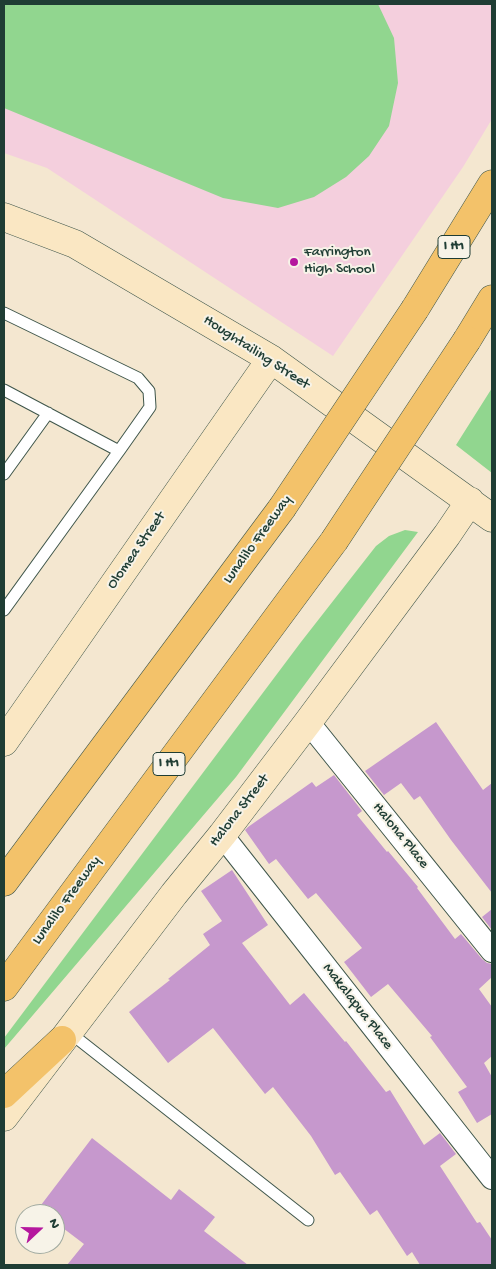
<!DOCTYPE html>
<style>
body{margin:0}
#map{position:relative;width:496px;height:1269px;overflow:hidden;background:#f4e7d0;font-family:"Gochi Hand",sans-serif}
canvas{display:block}
.frame{position:absolute;inset:0;border:5px solid #1f3d34;pointer-events:none}
.north{position:absolute;left:15px;top:1204px;width:50px;height:50px;box-sizing:border-box;background:#f7f3e8;border:1px solid #a1aaa0;border-radius:50%;rotate:69deg;font-size:14px;font-weight:700;line-height:20px;text-align:center;color:#1f3d34}
.north::after{content:'';display:block;margin:auto;width:18px;height:22px;background:#b5179e;clip-path:polygon(50% 0,100% 100%,50% 72%,0 100%)}
</style>
<div id="map">
<canvas width="496" height="1269"></canvas>
<div class="frame"></div>
<div class="north">N</div>
</div>
<script>
const ctx = document.querySelector('canvas').getContext('2d');
ctx.lineJoin = 'round';
function fill(path, color) {
  ctx.fillStyle = color;
  ctx.fill(path, 'evenodd');
}
function stroke(path, color, width, dash) {
  ctx.strokeStyle = color;
  ctx.lineWidth = width;
  ctx.lineCap = dash ? 'butt' : 'round';
  ctx.setLineDash(dash || []);
  ctx.stroke(path);
}
function label(font, color, halo, rows, align = 'center') {
  ctx.font = font + ' "Gochi Hand",sans-serif';
  ctx.lineWidth = 4;
  ctx.setLineDash([]);
  ctx.textBaseline = 'middle';
  ctx.strokeStyle = halo;
  ctx.fillStyle = color;
  for (const [text, x, y, turn = 0] of rows) {
    ctx.save();
    ctx.translate(x, y);
    ctx.rotate((+turn || 0) * Math.PI / 180);
    ctx.textAlign = isNaN(turn) ? turn : align;
    if (halo) ctx.strokeText(text, 0, 0);
    ctx.fillText(text, 0, 0);
    ctx.restore();
  }
}
const built = new Path2D(`
 M4 4H492V119L463 167 333 356 47 168 4 153Z`);
const green = new Path2D(`
 M4 4H378L394 38 398 83 389 126 369 156 346 177 314 197 278 208 223 198 4 108Z
 M492 388V473L456 445Z
 M405 530 418 532 236 777 4 1049V1038L301 642 376 546 389 536Z`);
const building = new Path2D(`
 M436 722 483 790 492 783V893L451 840 420 796 414 800 401 783 384 795 365 771Z
 M334 775 362 811 357 815 387 852 388 851 418 887 417 888 455 939 461 934 482 959 487 963 492 964V977L479 989 492 1007V1056L484 1063 492 1077V1114L477 1123 458 1092 467 1087 430 1037 432 1036 388 984 371 997 344 962 362 948 316 893 308 899 276 859 269 864 245 830 248 827 312 782 316 787Z
 M232 870 268 925 242 943 290 1005 304 993 345 1042 346 1041 386 1092 390 1090 424 1145 440 1133 456 1154 440 1166 477 1223 480 1222 492 1240V1265H420L412 1252 407 1256 377 1210 370 1215 340 1172 335 1175 311 1136 273 1087 265 1094 213 1028 168 1063 129 1012 170 980 168 979 210 945 203 934 222 921 201 891Z
 M492 909V930L482 917Z
 M92 1138 171 1200 179 1189 215 1217 204 1231 248 1265H67L84 1244 55 1222V1214H45L38 1209Z`);
const lane = new Path2D(`
 M4 313 138 378 149 391 150 407 119 451
 M4 390 119 451 4 610
 M4 474 48 413
 M69 1032 308 1220`);
const street = new Path2D(`
 M308 722 492 951
 M222 835 492 1178`);
const secondary = new Path2D(`
 M4 217 75 244 271 359 492 518
 M4 742 271 359
 M4 1117 174 894 222 835 308 722 447 535 470 501`);
const highway = new Path2D(`
 M415 309 492 184
 M467 340 492 299
 M4 882 282 508
 M4 987 334 541
 M4 1094 62 1040`);
const highwayBridge = new Path2D(`
 M282 508 415 309
 M334 541 467 340`);
const markers = [
 [294,262,5,"#b5179e"]
];
const shields = [
 [454,247,32],
 [169,764,32]
];
const shieldNames = [
 ["I H1",454,247],
 ["I H1",169,764]
];
const poiNames = [
 ["Farrington",304,253],
 ["High School",304,270]
];
const streetNames = [
 ["Houghtailing Street",256,353,33],
 ["Lunalilo Freeway",258,540,-54],
 ["Olomea Street",137,551,-55],
 ["Halona Street",240,811,-52],
 ["Halona Place",400,836,51],
 ["Lunalilo Freeway",67,901,-54],
 ["Makalapua Place",357,1007,52]
];
fill(built, '#f4cfdd');
fill(green, '#91d68f');
fill(building, '#c698cd');
stroke(lane, '#3f564b', 13);
stroke(street, '#3f564b', 24);
stroke(secondary, '#3f564b', 29);
stroke(highway, '#3f564b', 29);
stroke(lane, '#fff', 11);
stroke(street, '#fff', 22);
stroke(secondary, '#fae7c3', 28);
stroke(highway, '#f3c26a', 28);
stroke(highwayBridge, '#3f564b', 29, []);
stroke(highwayBridge, '#f3c26a', 28);
for (const [x, y, r, color] of markers) {
  const dot = new Path2D();
  dot.arc(x, y, r, 0, 2 * Math.PI);
  ctx.fillStyle = color;
  ctx.fill(dot);
  stroke(dot, '#f7f3e8', 2);
}
for (const [x, y, w] of shields) {
  const box = new Path2D();
  box.roundRect(x - w / 2, y - 11.5, w, 23, 4);
  ctx.fillStyle = '#f7f3e8';
  ctx.fill(box);
  stroke(box, '#1f3d34', 1);
}
label('bold 14px', '#1f3d34', null, shieldNames);
label('15px', '#1f3d34', '#f7f3e8', poiNames, 'left');
label('15px', '#1f3d34', '#f7f3e8', streetNames);
</script>
